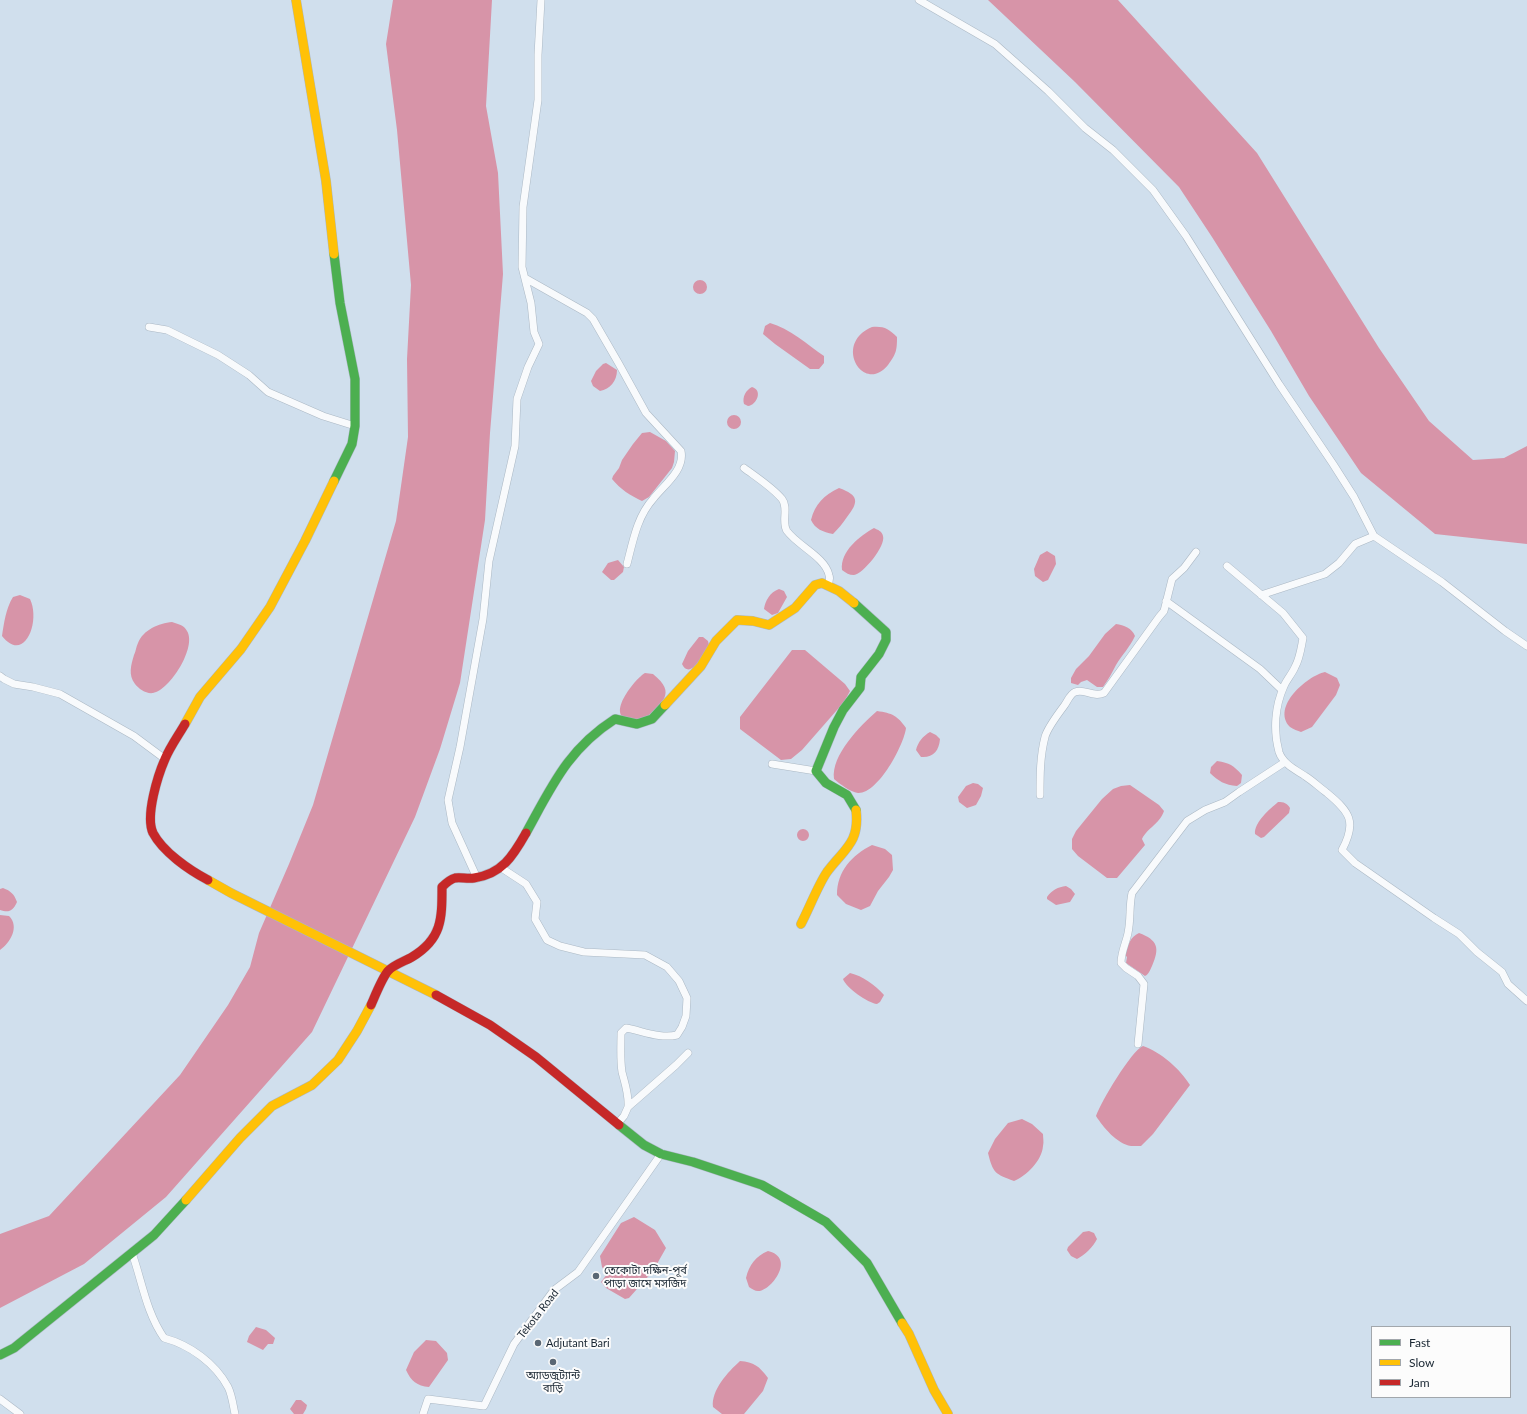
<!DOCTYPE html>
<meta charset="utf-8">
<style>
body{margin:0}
#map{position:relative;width:1527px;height:1414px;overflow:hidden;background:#d0dfed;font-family:Lato,sans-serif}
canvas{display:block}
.legend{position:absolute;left:1371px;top:1326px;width:140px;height:72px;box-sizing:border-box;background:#fcfcfc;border:1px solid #a2a7ac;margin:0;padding:5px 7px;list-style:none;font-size:12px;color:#1a2733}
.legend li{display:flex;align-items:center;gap:8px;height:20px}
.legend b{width:20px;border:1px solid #a2a7ac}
</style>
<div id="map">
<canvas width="1527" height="1414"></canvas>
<ul class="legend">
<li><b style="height:5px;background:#4caf50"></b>Fast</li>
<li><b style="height:5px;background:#ffc107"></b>Slow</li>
<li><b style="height:5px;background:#c62828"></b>Jam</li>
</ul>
</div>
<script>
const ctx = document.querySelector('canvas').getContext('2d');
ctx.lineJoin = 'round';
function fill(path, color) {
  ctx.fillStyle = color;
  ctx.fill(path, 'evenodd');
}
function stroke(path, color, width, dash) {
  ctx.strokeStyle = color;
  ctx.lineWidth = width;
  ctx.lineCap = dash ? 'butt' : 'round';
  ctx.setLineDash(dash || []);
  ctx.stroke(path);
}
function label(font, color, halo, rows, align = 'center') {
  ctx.font = font + ' Lato,"Noto Sans Bengali",sans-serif';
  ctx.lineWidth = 4;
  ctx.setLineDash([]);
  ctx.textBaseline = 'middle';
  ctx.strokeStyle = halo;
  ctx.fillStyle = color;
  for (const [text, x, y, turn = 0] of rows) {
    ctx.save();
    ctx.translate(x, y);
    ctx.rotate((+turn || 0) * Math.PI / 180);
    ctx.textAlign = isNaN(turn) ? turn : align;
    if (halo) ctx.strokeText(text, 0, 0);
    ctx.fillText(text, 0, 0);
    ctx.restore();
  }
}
const water = new Path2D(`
 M393 0H492L486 106 498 173 503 274 490 433 485 520 460 683 440 749 415 817 312 1032 166 1197 84 1264 0 1308V1234L49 1216 180 1075 228 1005 250 967 259 933 289 864 313 805 396 521 408 437 407 359 411 285 397 130 386 44Z
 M988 0H1118L1257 153 1379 348 1429 421 1473 460 1504 458 1527 446V544L1435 534 1361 473 1309 396 1271 331 1212 237 1179 187 1075 82Z
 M693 287a7 7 0 1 1 14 0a7 7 0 1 1-14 0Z
 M770 323C789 328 808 345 824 356V363L819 369H810L775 344 763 334 765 326Z
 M872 327C884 326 889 329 897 337 897 351 896 354 888 365 864 395 832 344 872 327Z
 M606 363 617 370C617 381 610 389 600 391L593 386 591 381 596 371 603 364Z
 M752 387C763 390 757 405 748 406L744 404C742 397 746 390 752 387Z
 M727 422a7 7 0 1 1 14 0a7 7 0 1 1-14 0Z
 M650 432 666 441 675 451 674 462 672 468 649 497 642 501C631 496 620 489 612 479L613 476 619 468 622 460 633 444 642 433Z
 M839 488C859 495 859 502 847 517 843 523 838 529 833 534 823 532 815 529 811 520 815 504 824 495 839 488Z
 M874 528C878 530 882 531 883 536 886 546 863 574 854 575 849 575 846 573 842 570 840 551 860 536 874 528Z
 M1047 551 1055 556 1056 564 1048 580 1043 582 1035 576 1034 569 1040 555Z
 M618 560 624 567 623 572 614 580H611L602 572 608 563Z
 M779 589 784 591 787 597 778 613 772 615 764 609C765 601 770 592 779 589Z
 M20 595 30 599C41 622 24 664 2 636 4 623 6 608 13 597Z
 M172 622C178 624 184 625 187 631 197 647 170 690 153 693 146 694 139 689 135 684 128 675 131 665 134 655 136 651 136 647 138 643 143 630 159 623 172 622Z
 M1116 624C1124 625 1132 628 1135 636 1130 647 1122 655 1116 665 1112 673 1108 680 1103 687H1097L1087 680 1081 682 1078 685 1071 683V678L1076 669 1089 656 1105 634Z
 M699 637H703L708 641 709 645C705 653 690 681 682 664L688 651Z
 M792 650H805L845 684 850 691 844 702 802 750 791 759 781 760 740 729V717Z
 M1325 672 1337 678 1340 685 1336 695 1312 727 1301 732C1298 731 1293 729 1290 727 1271 707 1307 676 1325 672Z
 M645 673 653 674C678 694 661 703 644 720 639 719 630 721 626 719 608 712 636 678 645 673Z
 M877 711C892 713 898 716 906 728 904 745 878 794 858 793 850 792 840 784 834 779 831 755 860 726 877 711Z
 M930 732 936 735 940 739C939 751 933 758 921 757L916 750C918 742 923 736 930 732Z
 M1217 761C1230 763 1233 765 1242 775L1241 783 1237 786C1225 785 1218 781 1210 773L1211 767Z
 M973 783 978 784 983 788 981 796 976 805 967 808 959 802 958 797 966 786Z
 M1130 785 1159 805 1164 811C1159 825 1148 827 1142 839L1145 845 1117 878H1107L1078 856 1072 849V839L1076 831 1102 799 1113 789 1121 786Z
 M1278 802C1284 802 1287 803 1290 808L1289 813 1264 837 1261 838 1255 834C1254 822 1270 809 1278 802Z
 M797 835a6 6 0 1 1 12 0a6 6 0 1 1-12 0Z
 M872 845 885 849 892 855 893 870 889 877 878 891 870 906 861 910 846 904 837 895C837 871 852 855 872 845Z
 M1066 886 1071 889 1075 894 1070 902 1056 905 1047 899V897C1052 890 1058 887 1066 886Z
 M3 888C11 891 14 894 17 902 13 911 9 913 0 910V889Z
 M0 915 9 916C20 927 10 943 0 950Z
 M1139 933C1158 940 1160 948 1152 966 1150 970 1149 974 1145 976L1126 963 1127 957 1125 955C1128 945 1130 937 1139 933Z
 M850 973C863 976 875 985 884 995L880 1002 877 1004C868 1003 846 988 843 979Z
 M1143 1046C1161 1052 1180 1069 1190 1085L1153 1134 1141 1146C1138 1146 1134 1146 1131 1146 1117 1144 1103 1127 1096 1116 1101 1102 1131 1051 1143 1046Z
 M1022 1119 1032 1124 1043 1134C1043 1138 1044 1142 1043 1146 1042 1161 1026 1176 1014 1181 995 1174 993 1173 988 1153L995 1139 1008 1123Z
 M634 1217 655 1230 666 1248 653 1271 629 1298 625 1299 606 1288 601 1282 607 1274 602 1267 600 1256 621 1223Z
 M1089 1231 1094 1233 1097 1239C1093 1247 1085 1255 1077 1259L1071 1256 1067 1250 1068 1247 1083 1232Z
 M768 1251C797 1258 770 1292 758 1291 755 1291 752 1289 749 1287L746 1278C749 1265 756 1256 768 1251Z
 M256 1327 266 1330 275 1338 273 1344H268L263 1350 247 1342 249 1336Z
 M426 1340 436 1341 447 1353 448 1360 429 1387C417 1386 411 1381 406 1370L414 1352Z
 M740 1361C754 1362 759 1366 768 1378L763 1391 744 1414H722L713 1407C711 1390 728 1372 740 1361Z
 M296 1400H301L307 1405 306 1409 303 1414H294L290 1409Z`);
const street = new Path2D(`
 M919 0 995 44 1048 91 1085 128 1113 150 1153 190 1186 236 1279 384 1333 464 1354 497 1374 536
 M525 278 587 313 593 319 619 364 646 413 681 451C685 470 664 485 653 499 637 517 633 541 627 564
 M149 327 167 330 218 355 249 375 268 392 323 416 355 426
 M744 468C756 477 772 487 782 499 789 508 781 522 787 531 798 546 825 557 829 575 830 578 829 582 828 584
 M1227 566 1283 613 1303 638C1301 648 1300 658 1295 667 1292 674 1287 679 1284 686 1275 706 1273 730 1279 752 1283 764 1296 770 1305 776 1313 781 1320 788 1327 793 1350 812 1357 822 1342 850L1355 863 1434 918 1459 934 1477 952 1502 972 1508 984 1527 1001
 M1261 595 1325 574 1339 563 1355 544 1374 536 1442 582 1505 631 1527 646
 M1166 601 1260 669 1282 690
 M0 676 4 679 14 684 33 687 60 694 134 736 165 759
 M772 764 816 771
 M1040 795C1040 776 1040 756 1045 737 1047 729 1058 714 1064 706 1067 702 1070 694 1075 692 1085 688 1092 698 1104 693L1159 617 1164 611 1172 579 1184 568 1196 552
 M500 867 526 884 537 902 535 919 547 940 560 946 584 952 645 955 667 967 679 981 687 998 686 1016 682 1027 677 1035C660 1039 643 1031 626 1028L621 1033C621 1046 620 1059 622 1072 625 1084 629 1094 628 1107
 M477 878 452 823 448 800 460 747 483 619 489 561 515 446 517 399 528 367 539 344 534 332 531 303 522 267 523 207 538 100V55L541 0
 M1138 1044 1144 984 1138 976 1126 968 1121 963C1121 952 1126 943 1128 933 1131 919 1129 906 1132 893L1187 821 1205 810 1225 802 1239 792 1285 762
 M617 1124 624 1116 628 1107 676 1065 688 1053
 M132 1253C142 1281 146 1312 164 1338 190 1345 215 1363 228 1387 232 1395 233 1405 235 1414
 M0 1399 20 1414
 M423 1414 428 1399 484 1406 514 1344 554 1290 578 1272 661 1154`);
const fast = new Path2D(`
 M334 481 352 444 355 426V379L340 303 334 254
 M854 603 886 632V640L879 654 861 677 860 688 843 710 834 727 816 771 826 783 847 795 856 810
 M526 833C552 786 568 749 615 719L637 724 652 719 665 705
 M619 1125 644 1145 661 1154 693 1162 762 1185 826 1222 867 1263 902 1323
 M0 1355 14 1348 154 1235 186 1200`);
const slow = new Path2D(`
 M296 0 326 181 334 254
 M665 705 701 666 716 641 737 620 753 621 769 625 795 608 815 585 822 583 839 591 854 603
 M185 724 200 697 241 649 270 607 305 541 334 481
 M208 880 231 893 436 995
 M801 924C809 909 818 885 827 872 844 849 860 843 856 810
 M186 1200 240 1138 272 1106 312 1085 338 1060 357 1031 371 1005
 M902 1323 909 1334 934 1390 948 1414`);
const jam = new Path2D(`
 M185 724C178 736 170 747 165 759 158 775 145 816 153 833 163 852 189 870 208 880
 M436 995 490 1025 536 1057 619 1125
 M371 1005C375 996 382 978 388 971 393 965 405 961 412 957 442 939 442 919 442 887 445 884 451 879 455 878 461 877 467 879 474 878 502 874 513 856 526 833`);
const markers = [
 [596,1276,4,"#5a6774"],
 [538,1343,4,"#5a6774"],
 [553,1362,4,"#5a6774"]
];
const poiNames = [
 ["তেকোটা দক্ষিন-পূর্ব",604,1270],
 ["পাড়া জামে মসজিদ",604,1283],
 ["Adjutant Bari",546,1343],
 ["অ্যাডজুট্যান্ট",553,1375,"center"],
 ["বাড়ি",553,1388,"center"]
];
const streetNames = [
 ["Tekota Road",538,1314,-52]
];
fill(water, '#d794a8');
stroke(street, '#abb8c4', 8);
stroke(fast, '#abb8c4', 10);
stroke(slow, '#abb8c4', 10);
stroke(jam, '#abb8c4', 10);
stroke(street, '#f8fafc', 7);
stroke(fast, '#4caf50', 9);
stroke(slow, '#ffc107', 9);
stroke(jam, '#c62828', 9);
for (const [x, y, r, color] of markers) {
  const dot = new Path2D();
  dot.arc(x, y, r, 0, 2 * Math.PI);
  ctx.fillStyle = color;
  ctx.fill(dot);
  stroke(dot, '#fcfcfc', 1.5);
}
label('11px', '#1a2733', '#fcfcfc', poiNames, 'left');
label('11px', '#1a2733', '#fcfcfc', streetNames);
</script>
